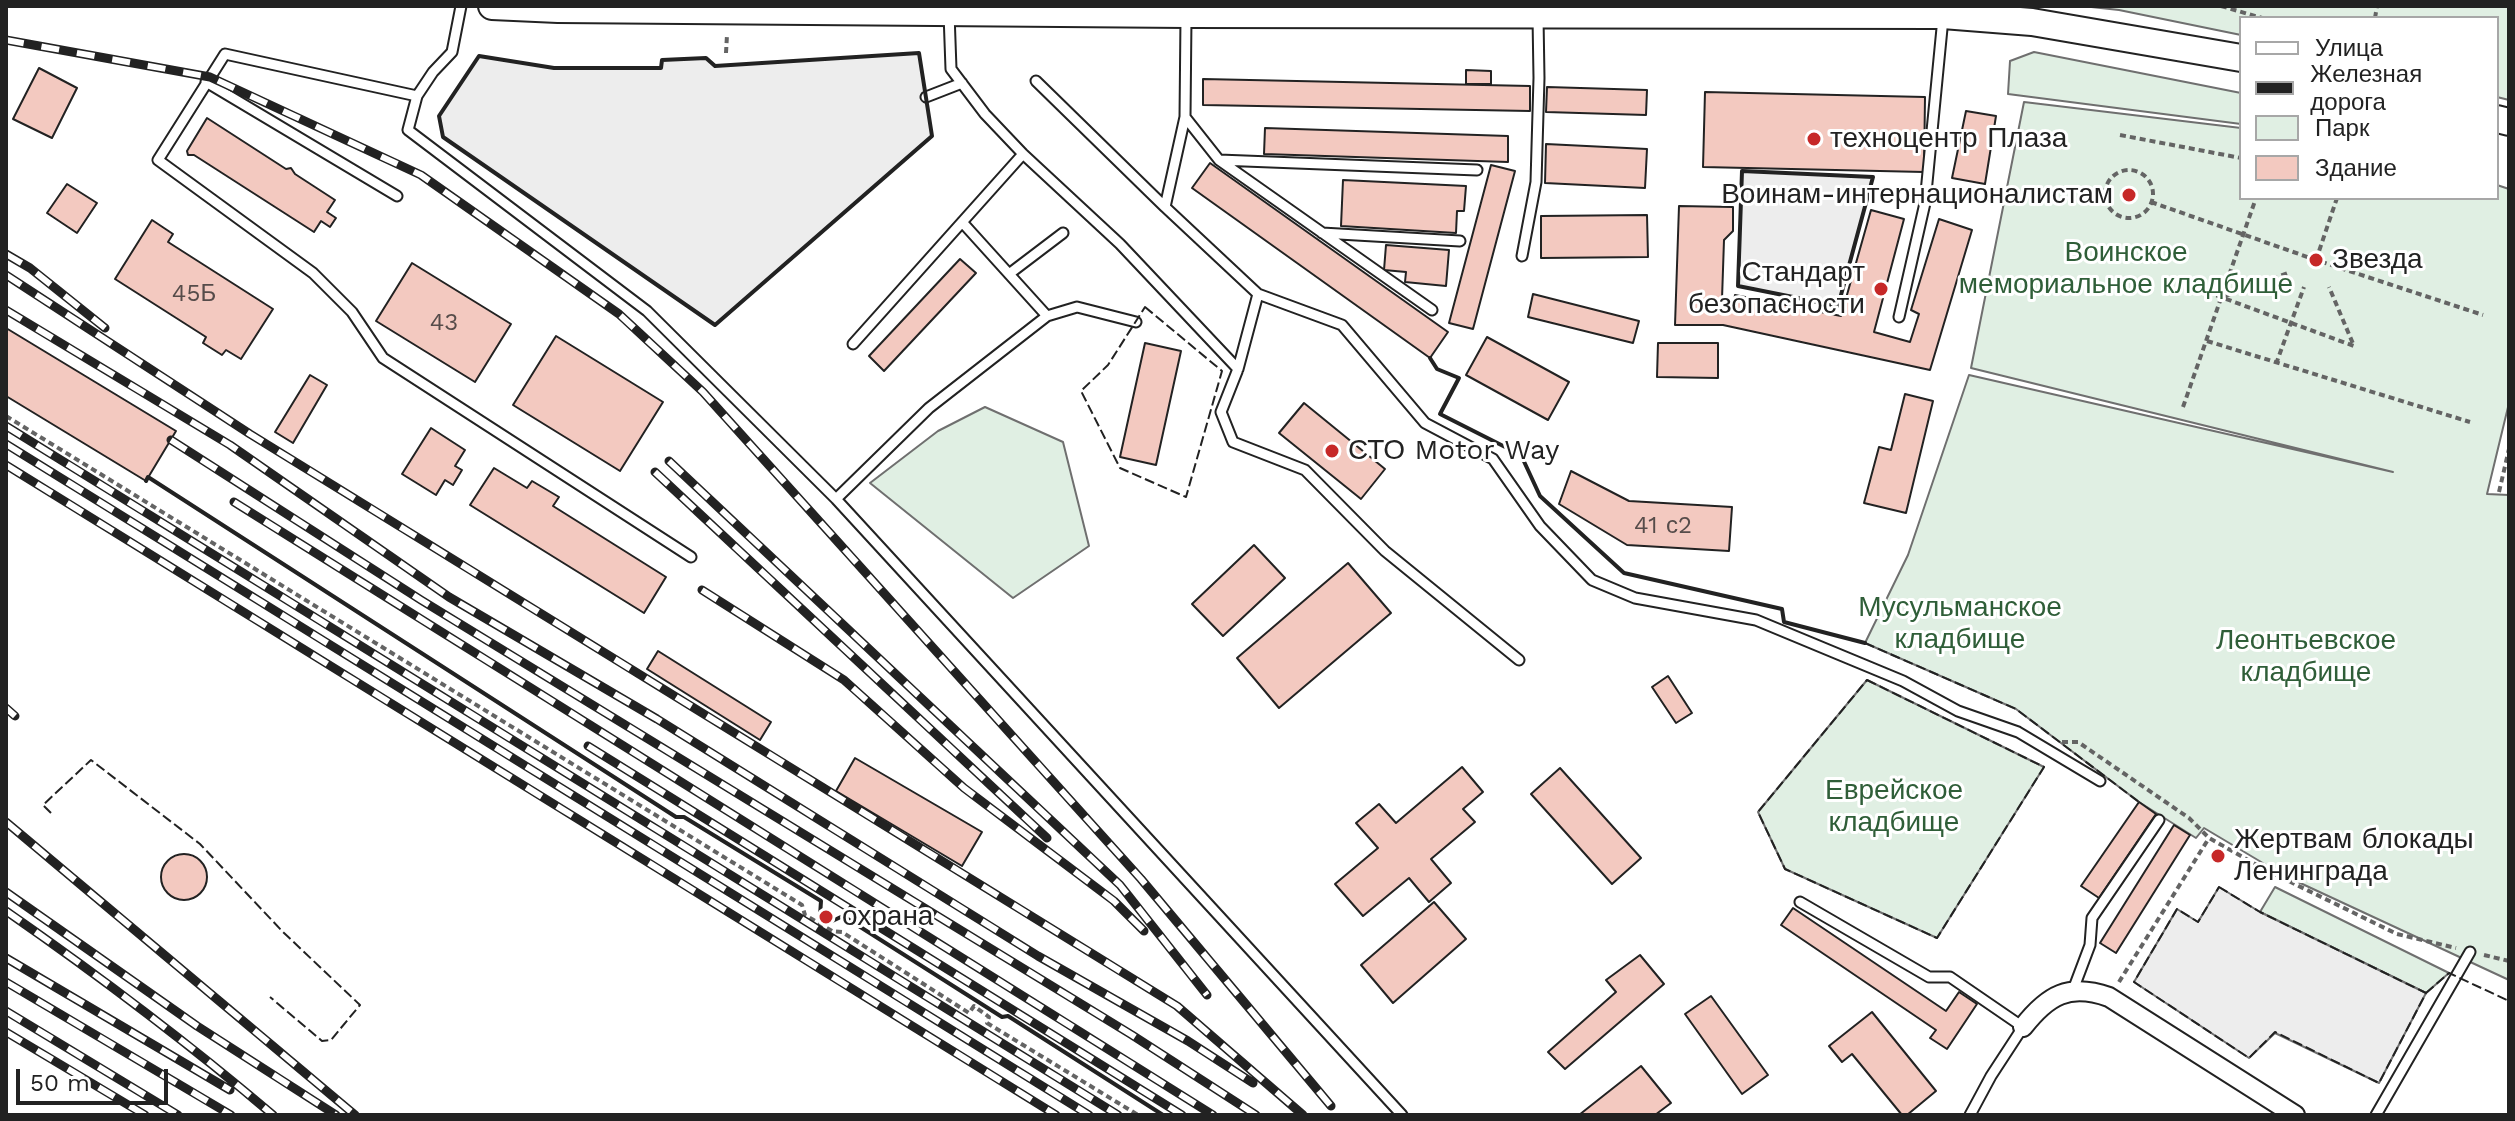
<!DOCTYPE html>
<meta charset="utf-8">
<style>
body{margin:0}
#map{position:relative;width:2515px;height:1121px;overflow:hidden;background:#fff;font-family:"Work Sans",sans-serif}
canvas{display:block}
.frame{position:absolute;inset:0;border:8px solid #222;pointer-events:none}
.legend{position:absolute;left:2239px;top:16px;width:260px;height:184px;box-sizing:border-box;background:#fff;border:2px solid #a7a7a7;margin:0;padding:10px 14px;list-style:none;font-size:24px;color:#222}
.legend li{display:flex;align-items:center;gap:16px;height:40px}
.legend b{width:40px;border:2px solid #a7a7a7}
.scale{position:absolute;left:16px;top:1069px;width:152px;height:36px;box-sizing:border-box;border:4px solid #222;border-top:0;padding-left:10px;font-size:24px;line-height:28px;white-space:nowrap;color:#222;-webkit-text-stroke:6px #fff;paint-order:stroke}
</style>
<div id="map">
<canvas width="2515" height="1121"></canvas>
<div class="frame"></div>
<ul class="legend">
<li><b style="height:10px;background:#fff"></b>Улица</li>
<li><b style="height:10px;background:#222"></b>Железная дорога</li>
<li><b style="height:22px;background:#e0efe3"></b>Парк</li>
<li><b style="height:22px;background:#f3c9c0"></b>Здание</li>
</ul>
<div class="scale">50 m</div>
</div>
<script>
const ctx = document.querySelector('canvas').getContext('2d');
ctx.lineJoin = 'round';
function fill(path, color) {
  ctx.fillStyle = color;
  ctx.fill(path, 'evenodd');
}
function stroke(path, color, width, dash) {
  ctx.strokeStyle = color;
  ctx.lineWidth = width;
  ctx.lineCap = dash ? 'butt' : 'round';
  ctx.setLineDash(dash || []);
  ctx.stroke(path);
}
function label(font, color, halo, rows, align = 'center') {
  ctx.font = font + ' "Work Sans",sans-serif';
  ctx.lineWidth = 6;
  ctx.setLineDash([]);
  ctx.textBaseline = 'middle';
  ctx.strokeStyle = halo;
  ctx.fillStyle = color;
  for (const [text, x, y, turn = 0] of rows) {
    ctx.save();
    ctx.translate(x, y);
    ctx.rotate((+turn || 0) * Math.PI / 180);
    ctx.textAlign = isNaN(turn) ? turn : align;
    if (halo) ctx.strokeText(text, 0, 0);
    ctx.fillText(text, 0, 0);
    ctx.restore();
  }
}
const green = new Path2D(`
 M2082 6H2509V100L2497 97V18H2241V35L2119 10Z
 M2034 52 2241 93V124L2008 94 2010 61Z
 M2024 102 2241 128V198H2497V185L2509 189V403L2487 494 2509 495V980L2283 875 2204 828 2196 838 2139 802 2016 709 1865 643 1908 555 1969 375 2393 472 1971 368Z
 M985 407 1063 442 1089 546 1013 598 870 483 938 431Z
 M1867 680 2044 767 1937 938 1785 869 1758 812Z
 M2275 887 2449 973 2426 993 2260 912Z`);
const parking = new Path2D(`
 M919 53 932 136 715 325 443 137 439 116 479 56 554 68H661L662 60 706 58 716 66Z
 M1742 171 1873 177 1838 306 1738 286Z
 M2219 887 2260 912 2426 993 2379 1083 2275 1033 2249 1058 2134 982 2177 909 2198 922Z`);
const building = new Path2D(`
 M39 68 77 88 52 138 13 119Z
 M1466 70 1491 71V84H1466Z
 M1203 79 1530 86V111L1203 105Z
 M1547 87 1647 90 1646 115 1546 112Z
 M1705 92 1925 97 1924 172 1703 167Z
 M1966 111 1996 116 1985 184 1952 178Z
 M207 118 286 169 291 168 295 174 335 200 327 212 336 218 330 227 321 221 314 232 194 155H188L187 151Z
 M1265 128 1508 136V162L1264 154Z
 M1546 144 1647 149 1645 188 1545 183Z
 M1210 163 1448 332 1430 358 1192 188Z
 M1491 165 1515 171 1473 329 1449 323Z
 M1343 180 1466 186 1464 211H1457L1456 233 1341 226Z
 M67 184 97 203 77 233 47 213Z
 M1679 206 1733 207V231L1724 240 1722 299 1734 302 1735 295 1841 316 1871 210 1904 219 1874 332 1910 342 1919 314 1911 310 1939 219 1972 230 1930 370 1723 325H1675Z
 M1647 215 1648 257 1541 258V216Z
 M152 220 173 234 168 242 273 309 241 359 226 350 222 355 203 343 206 337 115 279Z
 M1386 245 1449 250 1446 286 1405 282 1406 272 1384 270Z
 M960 259 976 273 884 371 869 356Z
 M412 263 511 324 475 382 376 321Z
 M1533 294 1639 321 1633 343 1528 317Z
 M6 328 176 431 146 481 6 396Z
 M556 336 663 402 620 471 513 405Z
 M1487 337 1569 382 1548 420 1466 375Z
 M1145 343 1181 351 1156 465 1120 457Z
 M1658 343H1718V378L1657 377Z
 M310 375 327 385 293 443 275 432Z
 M1905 394 1933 401 1906 513 1864 503 1879 447 1891 450Z
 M1304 403 1385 469 1361 499 1279 433Z
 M431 428 465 450 455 466 462 470 453 485 445 480 436 495 402 474Z
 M494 468 527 488 532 481 559 497 553 506 666 577 644 613 470 505Z
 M1571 471 1629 501 1732 507 1729 551 1627 545 1559 504Z
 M1254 545 1285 578 1223 636 1192 604Z
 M1348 563 1391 613 1279 708 1237 658Z
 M658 651 771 722 760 740 647 669Z
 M1668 676 1692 713 1676 723 1652 687Z
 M855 758 982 832 962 866 836 791Z
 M1462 767 1483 792 1463 809 1475 822 1431 859 1451 883 1429 902 1409 878 1363 916 1335 884 1378 848 1356 823 1379 804 1396 823Z
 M1560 768 1641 858 1612 884 1531 794Z
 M2139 802 2156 814 2099 898 2081 886Z
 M2174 825 2190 835 2116 953 2100 943Z
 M161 877a23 23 0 1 1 46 0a23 23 0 1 1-46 0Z
 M1434 902 1466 939 1393 1003 1361 965Z
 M1793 908 1946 1011 1959 992 1977 1004 1947 1049 1930 1038 1936 1030 1781 925Z
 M1640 955 1664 984 1565 1069 1548 1052 1616 992 1606 980Z
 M1711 996 1768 1075 1742 1094 1685 1014Z
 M1872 1012 1936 1091 1907 1115H1902L1852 1054 1842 1062 1829 1046Z
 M1641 1066 1671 1103 1655 1115H1579Z`);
const path = new Path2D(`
 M2221 6 2262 18
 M2375 18 2377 6
 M726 53 727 35
 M2120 135 2241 158
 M2105 194a24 24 0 1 1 48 0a24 24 0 1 1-48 0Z
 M2151 202 2316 260 2483 315
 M2316 260 2337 198
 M2207 292 2354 346 2329 287
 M2225 296 2288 273
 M2207 341 2470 422
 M2276 364 2304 287
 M2183 407 2256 198
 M6 416 802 905 805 915 832 931 842 932 969 1013 974 1006 989 1017 987 1023 1138 1115
 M2499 492 2509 449
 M2062 742H2078L2189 818 2209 838 2264 869 2397 934 2456 948
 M2484 955 2509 961
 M2119 982 2209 838`);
const lane = new Path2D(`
 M461 6 452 52 433 72 417 96 408 130 647 311 836 499 1402 1115
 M949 13 951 69 985 114 1023 154 1120 244 1238 369
 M1186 18 1185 117 1165 207 1258 294 1238 369 1221 412 1233 442 1305 470 1385 551 1519 660
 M1036 81 1165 207
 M206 82 397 196
 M417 96 225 54 158 160 313 273 352 312 383 358 691 557
 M926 97 962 83
 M1185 117 1219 160 1432 310
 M1219 160 1477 170
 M1322 233 1460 241
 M1522 256 1536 182 1539 78 1538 17
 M1009 274 1063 233
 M1258 294 1342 325 1425 423 1493 459 1540 526 1592 580 1635 598 1756 620 1903 681 1958 711 2018 732 2100 781
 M1047 316 1077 307 1136 322
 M1899 317 1925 203 1943 18
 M853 344 1023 154
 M836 499 929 408 1047 316 962 222
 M1800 902 1929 977H1950L2023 1027 1991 1076 1970 1115
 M2073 990 2090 945 2092 918 2159 820
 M2376 1115 2470 952`);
const street = new Path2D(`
 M2023 1027C2048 995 2069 983 2109 997L2295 1115`);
const secondary = new Path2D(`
 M492 6 558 9 1186 14 1943 15 2032 22 2241 58
 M2497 119 2509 122`);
const rail = new Path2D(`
 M6 40 210 77 421 175 619 314 703 392 1141 879 1331 1106
 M6 254 30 268 105 328
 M6 275 250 434 1177 1006 1303 1115
 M6 310 230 445 449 597 657 719 1038 956 1188 1041 1253 1083
 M6 426 1118 1115
 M171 440 421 600 1132 1035 1256 1115
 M6 444 1089 1115
 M669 461 1120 885 1207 995
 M6 465 1056 1115
 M655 472 1047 838
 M234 502 1213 1115
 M702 590 844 680 964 788 1114 901 1144 931
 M6 708 15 716
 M588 746 1182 1115
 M6 822 355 1115
 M6 892 197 1026 336 1115
 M6 911C98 975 187 1042 273 1115
 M6 958 230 1090
 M6 982 231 1115
 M6 1011 178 1115
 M6 1032 145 1115`);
const fence = new Path2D(`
 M1145 307 1222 371 1186 497 1120 468 1081 391 1108 365Z
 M1865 643 2016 709 2139 802
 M1867 680 2044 767 1937 938 1785 869 1758 812Z
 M51 813 43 805 91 760 200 844 283 932 360 1005 331 1040 322 1041 270 997
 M2219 887 2260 912 2426 993 2379 1083 2275 1032 2249 1058 2134 982 2177 909 2198 922Z
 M2426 993 2449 973 2509 1001`);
const wall = new Path2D(`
 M919 53 932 136 715 325 443 137 439 116 479 56 554 68H661L662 60 706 58 715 66Z
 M1742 171 1873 177 1838 306 1738 286Z
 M1430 358 1437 369 1459 378 1440 414 1521 455 1540 496 1624 573 1782 609 1784 622 1865 643
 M146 481 148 477 676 817H684L821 901 820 916
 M828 923 843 916 1002 1017 1008 1016 1163 1115`);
const markers = [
 [1814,139,8,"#c62828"],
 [2129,195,8,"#c62828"],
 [2316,260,8,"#c62828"],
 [1881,289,8,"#c62828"],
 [1332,451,8,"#c62828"],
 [2218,856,8,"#c62828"],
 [826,917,8,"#c62828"]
];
const numberNames = [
 ["45Б",194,294],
 ["43",444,323],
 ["41 с2",1663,526]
];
const poiNames = [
 ["техноцентр Плаза",1830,139],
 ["Воинам-интернационалистам",2113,195,"right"],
 ["Звезда",2332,260],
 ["Стандарт",1865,273,"right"],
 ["безопасности",1865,305,"right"],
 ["СТО Motor Way",1348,451],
 ["Жертвам блокады",2234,840],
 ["Ленинграда",2234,872],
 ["охрана",842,917]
];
const parkNames = [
 ["Воинское",2126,253],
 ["мемориальное кладбище",2126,285],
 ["Мусульманское",1960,608],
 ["кладбище",1960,640],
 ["Леонтьевское",2306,641],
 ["кладбище",2306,673],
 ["Еврейское",1894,791],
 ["кладбище",1894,823]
];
fill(green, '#e0efe3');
stroke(green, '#6f6f6f', 2);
fill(parking, '#ededed');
stroke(parking, '#6f6f6f', 2);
fill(building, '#f3c9c0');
stroke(building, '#222', 2);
stroke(lane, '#222', 13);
stroke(street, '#222', 22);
stroke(secondary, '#222', 30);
stroke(path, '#646464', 4, [6, 4]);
stroke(lane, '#fff', 9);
stroke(street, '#fff', 18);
stroke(secondary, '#fff', 26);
stroke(rail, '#222', 9);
stroke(rail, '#fff', 6, [18]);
stroke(fence, '#222', 2, [10, 4]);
stroke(wall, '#222', 4);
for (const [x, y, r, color] of markers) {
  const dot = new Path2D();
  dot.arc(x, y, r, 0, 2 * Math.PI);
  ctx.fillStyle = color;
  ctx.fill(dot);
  stroke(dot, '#fff', 3);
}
label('24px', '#564c4a', null, numberNames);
label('28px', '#222', '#fff', poiNames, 'left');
label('28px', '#2f5e38', '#fff', parkNames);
</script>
